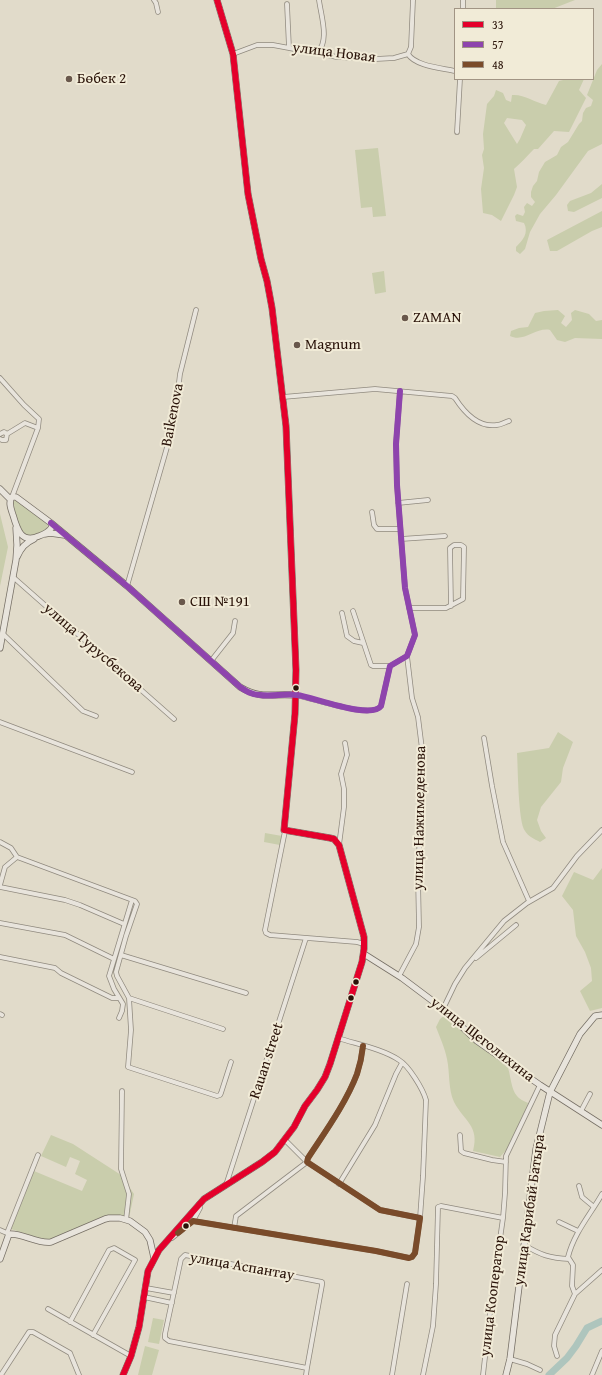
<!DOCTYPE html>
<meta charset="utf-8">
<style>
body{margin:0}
#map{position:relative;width:602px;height:1375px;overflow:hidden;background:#e1dbca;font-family:"Gentium Book Plus",serif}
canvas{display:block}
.legend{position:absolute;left:454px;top:8px;width:140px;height:72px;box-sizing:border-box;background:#f1ebd7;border:1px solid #a19484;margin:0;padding:5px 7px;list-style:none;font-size:12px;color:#291208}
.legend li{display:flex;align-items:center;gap:8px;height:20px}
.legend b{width:20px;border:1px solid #a19484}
</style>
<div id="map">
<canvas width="602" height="1375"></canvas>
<ul class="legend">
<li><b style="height:5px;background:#e4002b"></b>33</li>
<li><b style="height:5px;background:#8e44ad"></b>57</li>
<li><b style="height:5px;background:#7a4b2a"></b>48</li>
</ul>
</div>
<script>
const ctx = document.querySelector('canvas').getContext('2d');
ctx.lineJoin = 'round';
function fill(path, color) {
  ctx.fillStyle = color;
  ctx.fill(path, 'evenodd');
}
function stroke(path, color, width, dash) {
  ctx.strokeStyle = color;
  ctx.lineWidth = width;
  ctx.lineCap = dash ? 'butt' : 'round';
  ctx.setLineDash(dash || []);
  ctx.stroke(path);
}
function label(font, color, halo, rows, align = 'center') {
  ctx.font = font + ' "Gentium Book Plus",serif';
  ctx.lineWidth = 4;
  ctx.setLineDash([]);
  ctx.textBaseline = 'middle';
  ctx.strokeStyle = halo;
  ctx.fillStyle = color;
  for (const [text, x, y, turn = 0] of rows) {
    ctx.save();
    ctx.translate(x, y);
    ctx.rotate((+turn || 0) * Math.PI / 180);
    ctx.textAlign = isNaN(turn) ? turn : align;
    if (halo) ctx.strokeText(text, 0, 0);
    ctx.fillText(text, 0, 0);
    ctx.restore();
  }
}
const green = new Path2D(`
 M496 0H575L552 9H496Z
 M602 64V144L588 151 556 195 540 214 530 232 525 249 520 254 516 251V247C523 240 529 233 524 223L516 221 515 216 517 214 523 216 525 212 524 207 527 203 532 206 535 202 531 197V192L533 186 537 181 539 172 545 162 557 155 561 147 568 142 579 124 582 121 583 113 586 108 591 106 593 100 587 95 597 70Z
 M567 79H584L579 90 586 98 569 132 554 131 538 149H534C527 156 521 163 514 169L517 187 514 195 501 221 492 215 483 213 481 189 484 168 482 155 484 149 483 134 487 104 494 96 496 90 503 93 506 100 511 102 512 95C524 94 534 102 546 105L559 81ZM507 118 522 120 526 125 520 139 517 144 504 123Z
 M378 148 386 216 373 217 372 207 361 208 355 150Z
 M602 184V198L574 212 568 211 567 205 570 201 591 193Z
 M602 211V227L592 231 557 251H550L547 240Z
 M384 271 386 292 375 294 372 273Z
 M558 310 565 316 561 323 566 327 572 320 571 313 575 310 589 314 596 321 602 320V339L575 338 565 342 557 340 550 330C536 327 524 343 510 336L511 331 519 328 528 327 535 313 544 311Z
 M16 499 48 524 47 530C42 532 37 536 32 536 17 537 15 514 11 503Z
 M0 514 8 547 0 586Z
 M558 732 573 742 563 768 561 782 541 807 537 820 541 831 546 838 540 842C534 839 528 836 525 831 518 822 518 767 517 753L549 748Z
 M265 833 282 836 280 845 264 842Z
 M602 868V1008L590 1011 580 991 592 981 591 968 585 952 576 936 573 910 562 896 574 872 593 880Z
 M445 1015 508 1068C511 1077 511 1089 517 1096 519 1099 524 1101 528 1103L526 1111 509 1147 500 1157 473 1151C480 1126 464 1121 454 1102 448 1089 450 1073 447 1059 445 1048 440 1038 436 1027L440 1019Z
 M51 1135 73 1144 121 1175 134 1194 129 1218 115 1215 107 1216 48 1240H44L11 1229 34 1171 82 1191 87 1180 75 1174 80 1161 70 1157 66 1167 41 1156Z
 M153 1318 164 1320 159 1344 148 1342Z
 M145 1346 159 1350 152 1375H138Z`);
const river = new Path2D(`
 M549 1375 567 1358 576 1346 587 1328 602 1321`);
const street = new Path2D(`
 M154 0 156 3 158 12
 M287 4 289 48
 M463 9V0
 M317 53C330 41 321 16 319 0
 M233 54 257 45H273L337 57 376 59 394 58 408 54C415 66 442 68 455 71
 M408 54 411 47 413 0
 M457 132 460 79
 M0 378 24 405 39 419 38 428 12 497
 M283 397 375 389 452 396 455 398C464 412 478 428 497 425 501 425 505 422 509 421
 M0 434 4 432 7 434 25 423 38 428
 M0 439 2 440H6L7 434
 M398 503 428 500
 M372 512 374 525 377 529H400
 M401 539 445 536
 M13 577 174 719
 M127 586 174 423 180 374 196 310
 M409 608H446L463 599 464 547 461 545H454L450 548 451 606
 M353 611 371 665 373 666H390
 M342 613 347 636 354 641 363 643
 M3 634 83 711 96 716
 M211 661 233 633 235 621
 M294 695C311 697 371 720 381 706L390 666 407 656 415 635 405 588 397 485 396 444 400 391
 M0 722 132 772
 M484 738 492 786 503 842 529 901
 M285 831 265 930 266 933 270 935 357 942 364 944
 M0 842 11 848 17 857 135 901 137 904 126 936 116 972 117 976 129 998 131 1030 128 1067 217 1096 220 1095 221 1093 231 1062
 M339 845 344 807V789L341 774 347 755 345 743
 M0 885 5 867 17 857
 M0 887 65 900 80 905 124 924
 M0 923 65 935 114 959
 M121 955 246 993
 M0 957 55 968 61 973 112 998H119
 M476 958 516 925
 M399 976 416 944 419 927 418 878 423 757 418 717 412 698 407 656
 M129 998 223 1029
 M443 1009 455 984 465 968 504 921 527 903 553 888 577 856 602 830
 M0 1014 2 1015
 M119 1018 122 1011 123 1004 114 989 109 976 132 900
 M338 1038C356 1044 383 1049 399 1060 409 1066 423 1089 426 1100L423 1176 420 1218
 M122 1091 121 1169 129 1194 126 1220
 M581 1111 590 1094
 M460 1135 461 1151 464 1153 492 1160 506 1162
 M339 1184 375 1125 396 1074 402 1063
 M226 1185 306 938
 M579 1186 582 1197 594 1207
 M193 1221 200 1208 199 1204
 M559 1222 578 1231
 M234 1228 236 1216 307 1162 285 1140
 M0 1230 9 1234
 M7 1233 38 1155
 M172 1238 193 1221 376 1251 409 1258 412 1257 415 1253 420 1218 380 1210 307 1162 308 1158C325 1132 346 1103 357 1074 360 1065 362 1055 363 1046
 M524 1245C541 1255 549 1258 569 1259
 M146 1288 174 1293
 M575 1294 572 1286 573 1265 568 1257C574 1233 590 1215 602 1194
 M144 1297 172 1303
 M48 1309 131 1356
 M70 1322 109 1250 114 1248 135 1260 93 1335
 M557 1356 554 1346 555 1335 575 1294 602 1270
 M510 1359 527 1364 540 1370
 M1 1375 29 1332H33L70 1353 79 1375
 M306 1375 307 1368 322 1285V1282L185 1255 181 1259 165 1334V1338L169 1341 307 1368
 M392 1375 407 1284
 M423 1375 433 1326 436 1284 438 1207 441 1206 503 1218
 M483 1375 492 1295 503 1218 505 1193 506 1156 540 1085
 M592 1375 602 1351`);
const secondary = new Path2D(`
 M0 489 10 499
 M12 497H16L51 523 52 527C49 532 45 534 39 536 21 544 17 529 13 515 11 509 8 502 12 497Z
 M51 523 127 586 240 687C262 700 271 693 294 695
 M45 534 50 533 64 535
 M17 557C21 548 25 543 34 539
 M0 648 16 560 17 545 16 528
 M364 954 402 978 442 1008 477 1041 540 1085 602 1125
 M0 1259 9 1234C23 1233 37 1244 51 1242L105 1219 109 1218H120L130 1221 145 1232 150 1240 154 1258
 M123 1375 131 1356 139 1327 148 1271 159 1250 204 1199 262 1162 275 1152 294 1127 305 1106 317 1090 325 1077 330 1064 362 962 364 949V937L339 845 334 839 330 838 284 830 295 714 296 670 286 426 272 308 267 281 261 259 248 194 233 54 217 0
 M506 1375 510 1359 536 1149 550 1092 580 1034 595 1016 602 1015`);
const bus1 = new Path2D(`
 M123 1375 131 1356 139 1327 148 1271 159 1250 204 1199 262 1162 275 1152 294 1127 305 1106 317 1090 325 1077 330 1064 362 962 364 949V937L339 845 334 839 330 838 284 830 295 714 296 670 286 426 272 308 267 281 261 259 248 194 233 54 217 0`);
const bus2 = new Path2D(`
 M51 523 127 586 240 687C246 691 252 695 260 695 272 697 285 693 297 695 313 697 371 720 381 706L390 666 407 656 415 635 405 588 397 485 396 444 400 391`);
const bus3 = new Path2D(`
 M178 1233 193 1221 376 1251 409 1258 412 1257 415 1253 420 1218 380 1210 307 1162 308 1158C325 1132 346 1103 357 1074 360 1065 362 1055 363 1046`);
const markers = [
 [69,79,4,"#69584c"],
 [405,318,4,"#69584c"],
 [297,345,4,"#69584c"],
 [182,602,4,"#69584c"],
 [296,688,3.5,"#291208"],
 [356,982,3.5,"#291208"],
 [351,998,3.5,"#291208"],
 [186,1226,3.5,"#291208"]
];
const streetNames = [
 ["улица Новая",334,53,7],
 ["Baikenova",173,415,-79],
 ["улица Турусбекова",93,648,41],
 ["улица Нажимеденова",420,818,-89],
 ["улица Щеголихина",482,1040,38],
 ["Rauan street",267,1061,-72],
 ["улица Карибай Батыра",530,1210,-82],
 ["улица Аспантау",242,1267,10],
 ["улица Кооператор",493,1296,-83]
];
const poiNames = [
 ["Бөбек 2",77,79],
 ["ZAMAN",413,318],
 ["Magnum",305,345],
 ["СШ №191",190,602]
];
fill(green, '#c9cdac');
stroke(river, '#aec5bd', 7);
stroke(street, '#908a7f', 5.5);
stroke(secondary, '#766f65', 7);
stroke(street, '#e8e4dc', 4);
stroke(secondary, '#e8e4dc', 5.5);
stroke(bus1, '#e4002b', 6);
stroke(bus2, '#8e44ad', 6);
stroke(bus3, '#7a4b2a', 6);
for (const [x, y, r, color] of markers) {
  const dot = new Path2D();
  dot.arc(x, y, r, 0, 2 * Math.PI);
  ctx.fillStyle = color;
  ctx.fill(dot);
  stroke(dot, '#f1ebd7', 1.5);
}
label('15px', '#291208', '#f1ebd7', streetNames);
label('15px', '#291208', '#f1ebd7', poiNames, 'left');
</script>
